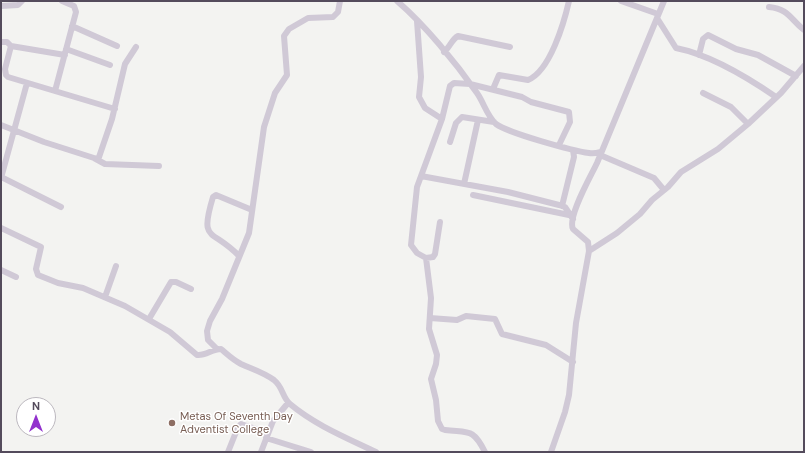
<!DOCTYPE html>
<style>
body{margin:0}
#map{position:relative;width:805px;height:453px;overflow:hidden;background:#f3f3f1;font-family:"DM Sans",sans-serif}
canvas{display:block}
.frame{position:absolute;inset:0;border:2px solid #544b5c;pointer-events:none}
.north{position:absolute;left:16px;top:397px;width:40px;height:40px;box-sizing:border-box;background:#fff;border:1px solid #bbb7be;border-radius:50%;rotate:0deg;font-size:11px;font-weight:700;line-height:16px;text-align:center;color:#544b5c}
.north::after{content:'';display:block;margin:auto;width:14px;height:18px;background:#9231cd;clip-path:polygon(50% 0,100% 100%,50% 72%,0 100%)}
</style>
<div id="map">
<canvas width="805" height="453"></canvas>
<div class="frame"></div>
<div class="north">N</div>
</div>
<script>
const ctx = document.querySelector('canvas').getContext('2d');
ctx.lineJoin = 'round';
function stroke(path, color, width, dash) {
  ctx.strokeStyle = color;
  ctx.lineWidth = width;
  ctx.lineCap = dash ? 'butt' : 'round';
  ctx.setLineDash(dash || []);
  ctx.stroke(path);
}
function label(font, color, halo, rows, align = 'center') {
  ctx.font = font + ' "DM Sans",sans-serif';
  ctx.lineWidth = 3;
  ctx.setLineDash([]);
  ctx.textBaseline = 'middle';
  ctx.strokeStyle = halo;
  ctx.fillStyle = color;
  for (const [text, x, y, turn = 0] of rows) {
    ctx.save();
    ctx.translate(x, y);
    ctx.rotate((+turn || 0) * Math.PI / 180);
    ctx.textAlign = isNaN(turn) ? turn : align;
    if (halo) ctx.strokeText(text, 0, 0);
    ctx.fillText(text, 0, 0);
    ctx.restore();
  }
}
const minor = new Path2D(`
 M397 1C425 25 456 63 477 93 484 103 487 116 496 124 508 133 573 151 589 153 593 154 597 153 601 152
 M621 1 658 14
 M1 6 18 5 22 1
 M769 7C789 9 790 19 804 30
 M657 18 676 48C711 55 747 77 776 97
 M417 21 421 77 419 97 425 108 442 119
 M72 26 117 46
 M1 42H7L11 46 5 69 6 75 8 77 115 109
 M11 46 65 55
 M66 49 110 65
 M444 52C450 47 452 39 458 36L510 47
 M699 55 703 39 708 35 736 49 758 55 796 76
 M493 89 499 75 528 80C550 71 564 23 569 1
 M55 91 76 12 74 6 62 1
 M703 93 731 107 748 124
 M1 125 44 142 94 158 105 164 159 166
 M450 142 456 123 462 117 494 122
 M600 155 654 178 664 190
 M98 160 112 119 125 64 136 47
 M421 176 508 192 559 205 565 207 573 219
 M1 177 61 207
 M1 178 27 83
 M464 184 478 120
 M473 195 569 215
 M562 206 574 157 573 150
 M1 228 41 247 36 269 38 275 58 283 83 288 125 306 170 332 197 355C206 356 212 349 221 349 227 354 233 360 241 364 252 369 263 372 274 380 283 387 282 397 290 404 315 425 347 438 376 452
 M589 251 617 233 640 214 652 200 668 187 681 172 718 149 748 124 781 93 804 66
 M239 256C212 228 199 243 213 197L216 195 252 210
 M426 258 433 257 435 254 440 222
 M1 270 16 277
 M105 297 116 266
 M430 318 457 320 466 316 495 319 502 334 546 345 573 362
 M149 319 171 282H176L191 289
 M217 349 208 340 207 331 210 321 222 299 249 233 264 127 275 93 287 75 284 36 289 29 308 18 333 17 338 12 340 1
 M266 438 311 452
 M228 452 238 427 241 424 268 433
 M261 452 273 421 288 403
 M485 452C473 428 469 433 445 430L442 429 438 421 436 400 431 379 436 364 437 355 429 329 431 298 426 258 417 253 411 245 417 187 442 119 450 86 454 83 470 84 522 97 531 102 569 112 570 122 559 145
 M551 452 565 412 569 395 576 323 589 251 588 242 573 229C567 217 591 176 597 163L664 1`);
const markers = [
 [172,423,4,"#8d6e63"]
];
const educationNames = [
 ["Metas Of Seventh Day",180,417],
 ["Adventist College",180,430]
];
stroke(minor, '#d0c9d6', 6);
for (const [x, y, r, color] of markers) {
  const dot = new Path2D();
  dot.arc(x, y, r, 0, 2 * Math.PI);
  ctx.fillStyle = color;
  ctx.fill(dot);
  stroke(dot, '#fff', 1.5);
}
label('11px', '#785e54', '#fff', educationNames, 'left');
</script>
